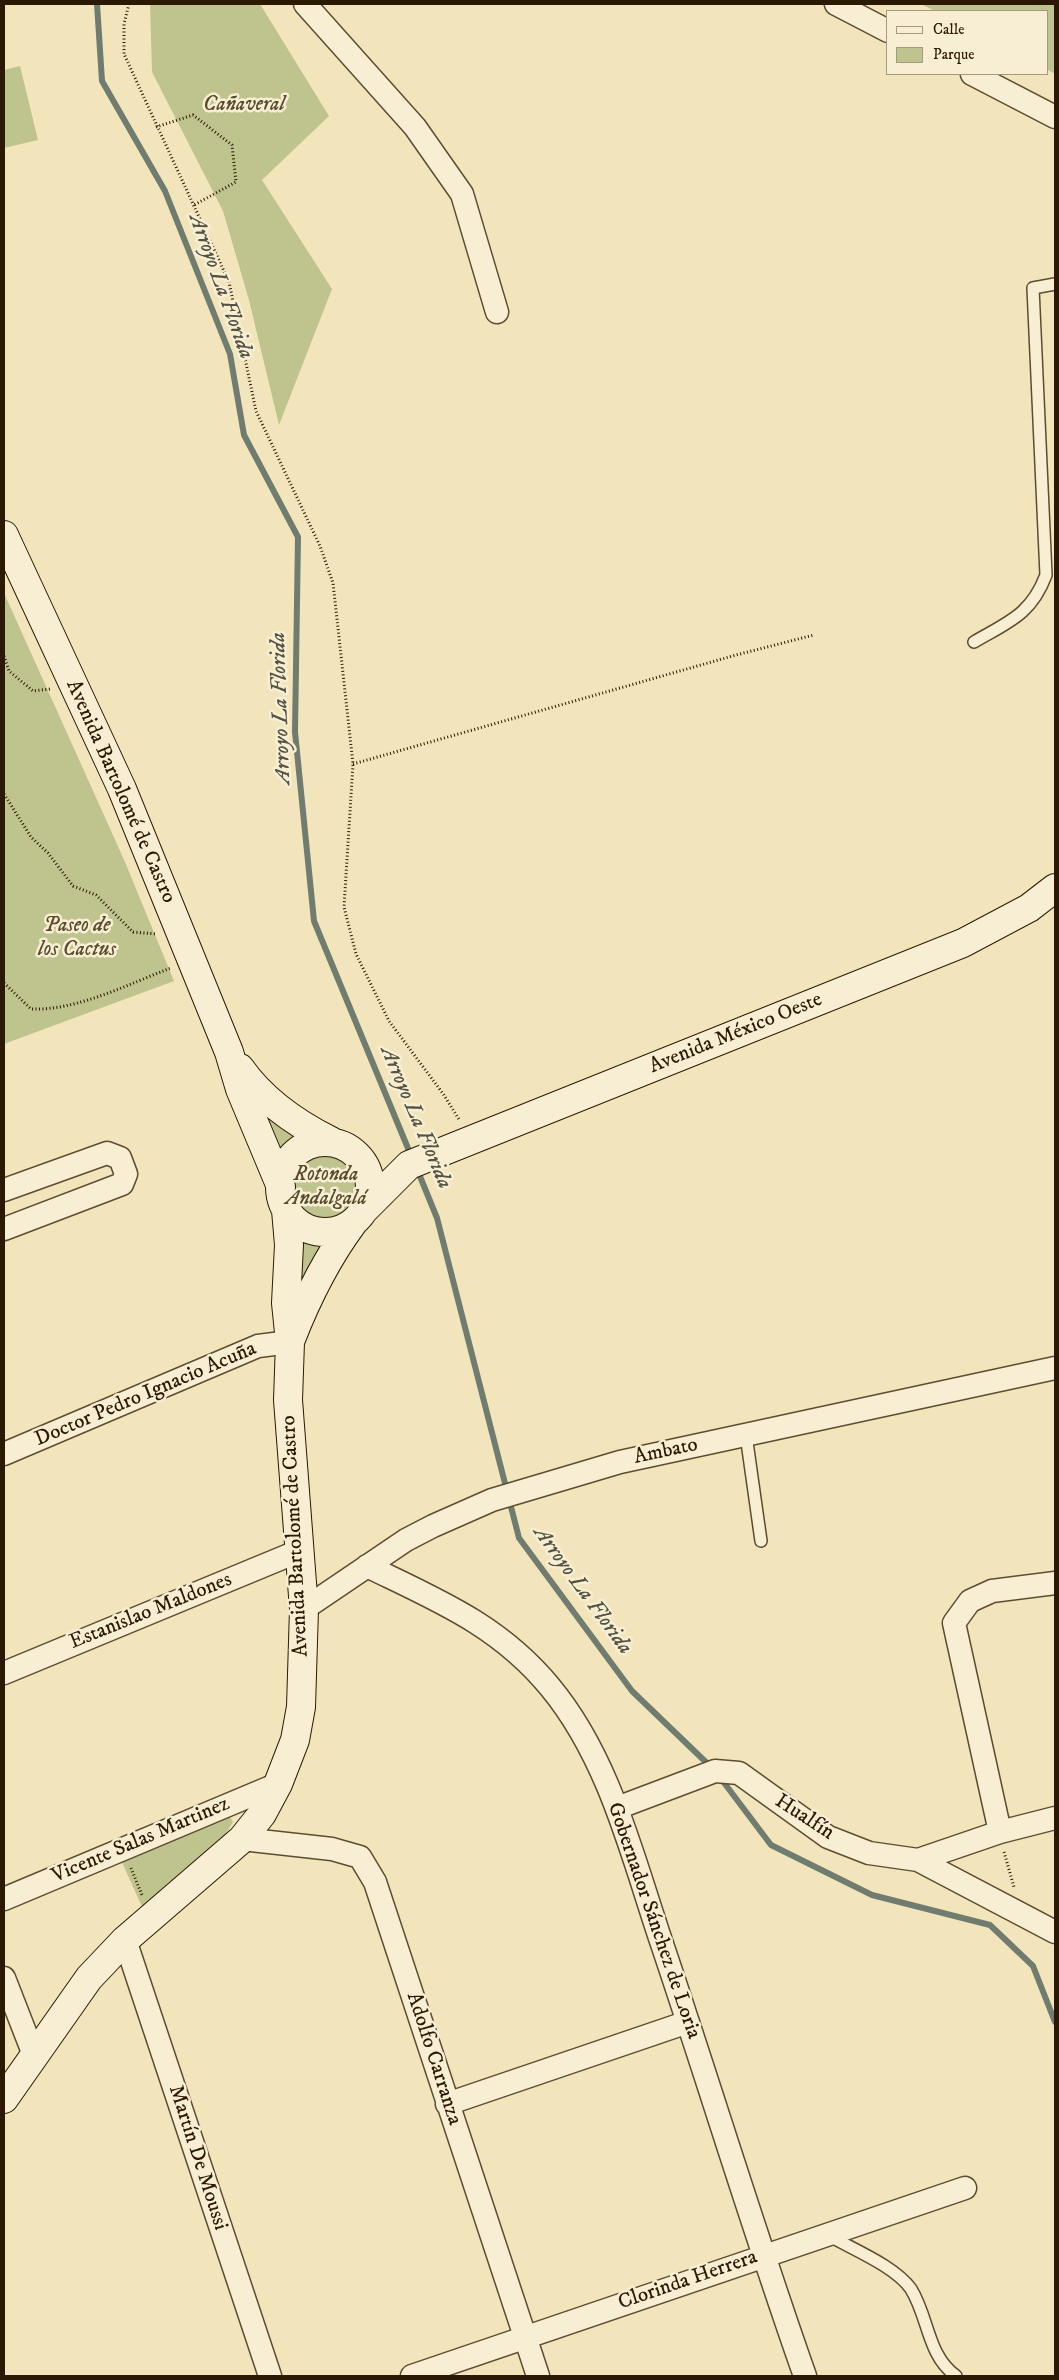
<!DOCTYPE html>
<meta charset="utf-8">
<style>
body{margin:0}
#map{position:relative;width:1059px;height:2380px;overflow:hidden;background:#f3e5bb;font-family:"IM FELL DW Pica",serif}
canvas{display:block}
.frame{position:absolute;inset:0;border:5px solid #2c1903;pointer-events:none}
.legend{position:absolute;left:886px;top:10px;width:162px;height:65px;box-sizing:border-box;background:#f7eed3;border:1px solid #a69980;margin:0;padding:6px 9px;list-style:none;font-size:15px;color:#2c1903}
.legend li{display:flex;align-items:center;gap:10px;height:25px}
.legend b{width:25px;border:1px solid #a69980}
</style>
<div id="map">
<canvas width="1059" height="2380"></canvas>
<div class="frame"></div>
<ul class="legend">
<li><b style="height:6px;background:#f7eed3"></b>Calle</li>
<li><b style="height:14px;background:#bfc38d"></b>Parque</li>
</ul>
</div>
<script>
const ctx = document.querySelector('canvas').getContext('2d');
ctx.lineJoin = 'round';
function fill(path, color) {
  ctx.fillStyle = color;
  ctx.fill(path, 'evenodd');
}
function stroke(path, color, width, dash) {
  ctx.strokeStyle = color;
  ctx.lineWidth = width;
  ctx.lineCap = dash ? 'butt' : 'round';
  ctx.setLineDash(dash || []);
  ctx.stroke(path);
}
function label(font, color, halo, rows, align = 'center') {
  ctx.font = font + ' "IM FELL DW Pica",serif';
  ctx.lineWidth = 5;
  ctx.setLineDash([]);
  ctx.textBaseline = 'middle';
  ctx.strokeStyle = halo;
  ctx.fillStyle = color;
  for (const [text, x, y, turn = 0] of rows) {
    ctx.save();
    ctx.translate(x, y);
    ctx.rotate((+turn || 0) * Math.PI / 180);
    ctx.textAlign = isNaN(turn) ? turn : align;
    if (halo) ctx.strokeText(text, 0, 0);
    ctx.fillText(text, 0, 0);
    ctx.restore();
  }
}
const green = new Path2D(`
 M150 4H260L329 116 262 180 332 289 279 425 249 300 223 211 152 72Z
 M921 4H1055V74L1048 70V11H935Z
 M20 66 38 140 4 148V70Z
 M4 593 125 862 174 981 4 1044Z
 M259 1108 298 1137 278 1152Z
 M292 1188a34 34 0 1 1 68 0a34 34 0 1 1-68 0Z
 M297 1238 324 1246 296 1303Z
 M225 1817H230L233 1822 222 1840 143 1909 121 1860Z`);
const stream = new Path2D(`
 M97 4 102 81 165 191 230 354 244 435 298 537 295 732 314 921 412 1158
 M417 1169 437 1218 519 1538 632 1691 711 1767
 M719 1776 771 1845 872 1895 990 1925 1033 1966 1055 2022`);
const path = new Path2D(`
 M129 4 124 24V54L229 282 256 411 320 546 333 583 353 764 344 907 356 954 389 1021 444 1095 460 1121
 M156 127 193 115 232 145 236 182 194 205
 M4 656 9 671 33 691 50 689
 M353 764 736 655 814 635
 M4 794 31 837 48 853 73 886 96 895 133 932 156 934
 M4 983 31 1009C77 1011 128 984 171 968
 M1004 1852 1014 1887
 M131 1868 142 1895`);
const lane = new Path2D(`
 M974 642C1008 622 1031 615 1046 575L1033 288 1055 284
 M746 1435 761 1541
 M828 2235C852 2249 895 2266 911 2289 929 2318 927 2355 956 2376`);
const street = new Path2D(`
 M305 4 415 127 462 194 497 312
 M836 4 888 31
 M972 74 1055 117
 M4 1190 107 1153 120 1158 126 1174 122 1184 4 1229
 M4 1454 258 1346 290 1342
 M367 1566C437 1600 499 1625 550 1687 609 1758 632 1855 661 1941 710 2086 754 2232 805 2376
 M304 1609 406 1540 433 1526 492 1500 620 1462 1055 1368
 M4 1673 299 1551
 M617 1808 715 1771 739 1773 828 1837 869 1853 918 1860 1000 1832 1055 1818
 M1000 1832 954 1623 970 1601 992 1591 1055 1583
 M242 1839 332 1849 360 1857 375 1882 538 2376
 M918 1860 1055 1932
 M4 1899 278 1784
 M125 1940 270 2376
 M4 1978 34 2055
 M447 2104 688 2022
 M412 2376 965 2188`);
const secondary = new Path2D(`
 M4 535 122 789 229 1052 240 1089 281 1187
 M240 1068C263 1101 295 1123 331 1141
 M280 1187a45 45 0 1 1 90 0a45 45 0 1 1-90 0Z
 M364 1210 409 1165 963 943 1029 908 1055 888
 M291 1339C307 1298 327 1258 353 1223
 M4 2099 89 1978 125 1940 242 1839 262 1814 278 1784 295 1740 301 1707 304 1609 288 1400 290 1342 286 1303 289 1245 286 1210`);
const parkNames = [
 ["Cañaveral",244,106],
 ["Paseo de",77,927],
 ["los Cactus",77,951],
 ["Rotonda",326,1176],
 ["Andalgalá",326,1200]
];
const streetNames = [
 ["Avenida Bartolomé de Castro",120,792,66],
 ["Avenida México Oeste",736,1034,-22],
 ["Doctor Pedro Ignacio Acuña",146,1395,-23],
 ["Ambato",666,1452,-12],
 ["Avenida Bartolomé de Castro",296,1536,-93],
 ["Estanislao Maldones",151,1612,-22],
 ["Hualfín",804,1818,33],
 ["Vicente Salas Martinez",141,1841,-23],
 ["Gobernador Sánchez de Loria",653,1921,71],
 ["Adolfo Carranza",433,2059,72],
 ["Martín De Moussi",197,2158,72],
 ["Clorinda Herrera",688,2281,-19]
];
const waterNames = [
 ["Arroyo La Florida",220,287,70],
 ["Arroyo La Florida",282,708,-92],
 ["Arroyo La Florida",415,1118,67],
 ["Arroyo La Florida",582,1591,54]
];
fill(green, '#bfc38d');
stroke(stream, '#707c6f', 6);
stroke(lane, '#5e4c31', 14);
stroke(street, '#5e4c31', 25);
stroke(secondary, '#2c1903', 30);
stroke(path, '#2c1903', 3, [1, 2.5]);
stroke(lane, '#f7eed3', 11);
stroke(street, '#f7eed3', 22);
stroke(secondary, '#f7eed3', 28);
label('italic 21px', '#584c2c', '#f7eed3', parkNames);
label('21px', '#2c1903', '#f7eed3', streetNames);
label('italic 22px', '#545342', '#f7eed3', waterNames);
</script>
